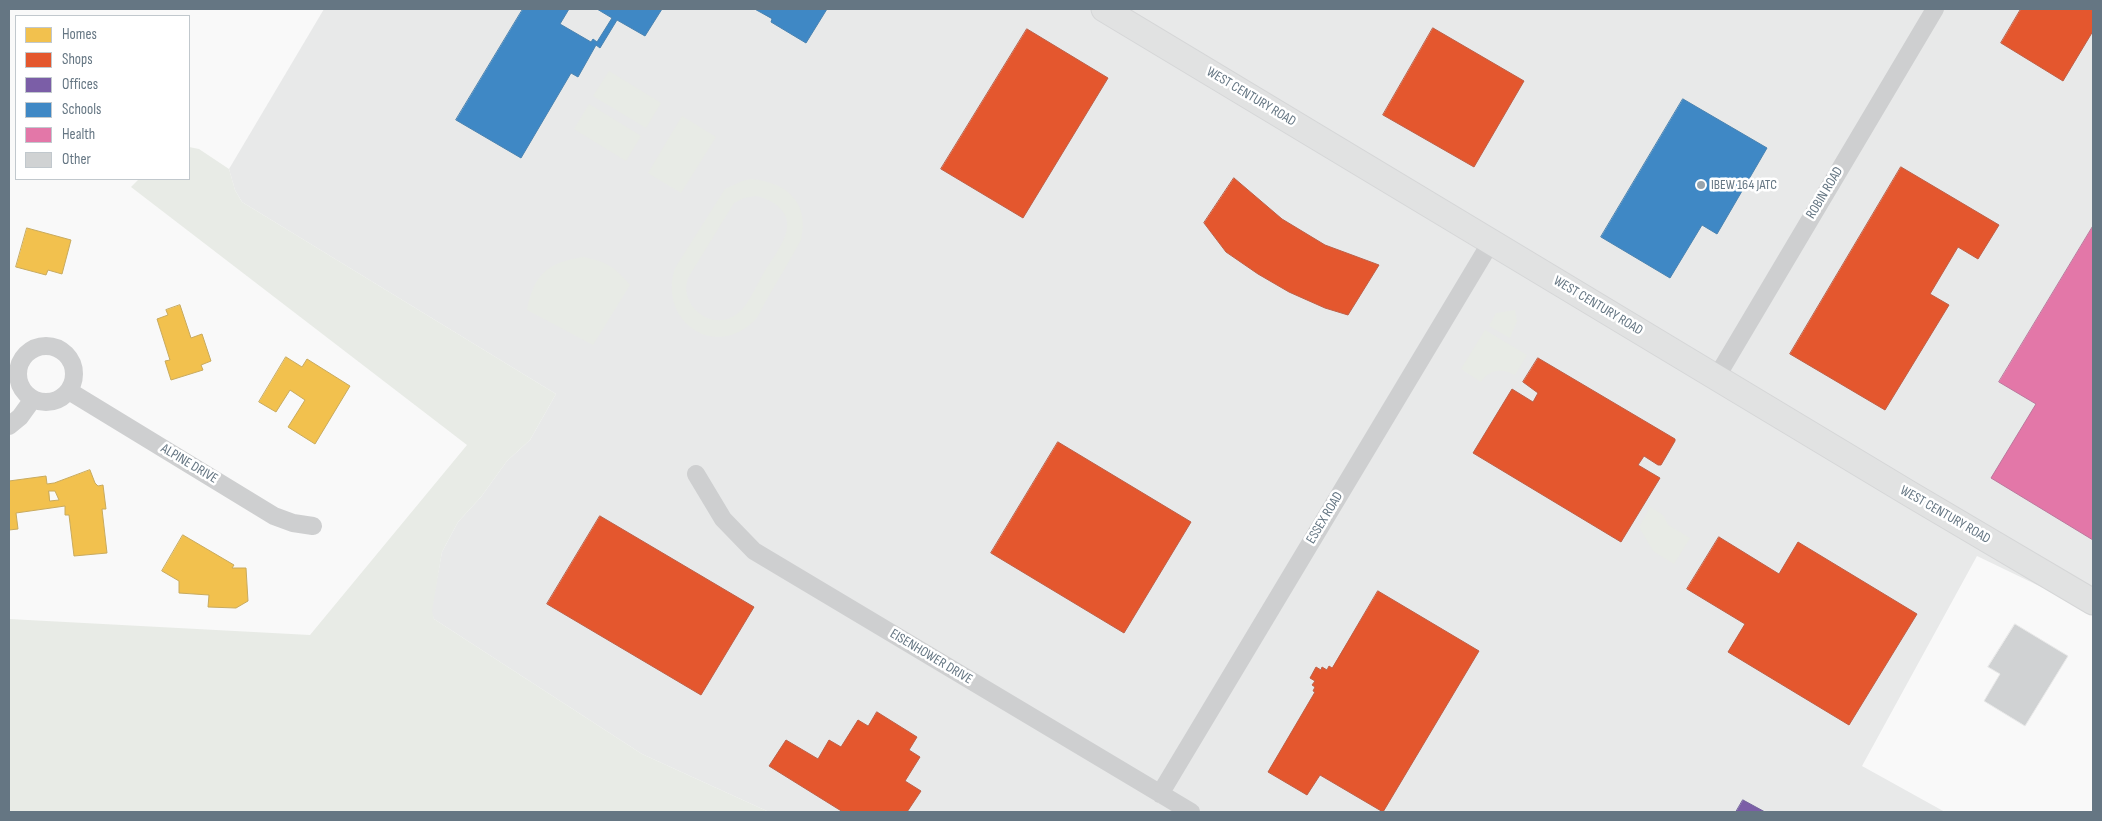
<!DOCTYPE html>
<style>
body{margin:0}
#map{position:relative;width:2102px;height:821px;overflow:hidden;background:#f9f9f9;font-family:"Sofia Sans Condensed",sans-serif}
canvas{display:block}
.frame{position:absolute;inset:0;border:10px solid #657683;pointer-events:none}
.legend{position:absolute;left:15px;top:15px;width:175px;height:165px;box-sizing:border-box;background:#fff;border:1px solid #c1c8cd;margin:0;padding:6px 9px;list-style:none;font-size:15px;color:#657683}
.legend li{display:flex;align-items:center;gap:10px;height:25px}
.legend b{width:25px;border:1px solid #c1c8cd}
</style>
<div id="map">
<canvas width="2102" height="821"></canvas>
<div class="frame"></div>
<ul class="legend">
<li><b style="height:14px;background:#f2c14e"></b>Homes</li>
<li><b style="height:14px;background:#e4572e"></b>Shops</li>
<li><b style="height:14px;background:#7b5ea7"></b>Offices</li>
<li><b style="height:14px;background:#3f88c5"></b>Schools</li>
<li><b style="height:14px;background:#e377a8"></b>Health</li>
<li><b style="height:14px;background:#d0d2d3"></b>Other</li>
</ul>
</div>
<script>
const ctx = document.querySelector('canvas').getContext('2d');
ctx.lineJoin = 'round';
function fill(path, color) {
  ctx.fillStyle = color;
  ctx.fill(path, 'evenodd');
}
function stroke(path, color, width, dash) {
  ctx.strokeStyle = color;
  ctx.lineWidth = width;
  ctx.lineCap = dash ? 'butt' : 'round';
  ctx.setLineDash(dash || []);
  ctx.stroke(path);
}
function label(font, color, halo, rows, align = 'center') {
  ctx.font = font + ' "Sofia Sans Condensed",sans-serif';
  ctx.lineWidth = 5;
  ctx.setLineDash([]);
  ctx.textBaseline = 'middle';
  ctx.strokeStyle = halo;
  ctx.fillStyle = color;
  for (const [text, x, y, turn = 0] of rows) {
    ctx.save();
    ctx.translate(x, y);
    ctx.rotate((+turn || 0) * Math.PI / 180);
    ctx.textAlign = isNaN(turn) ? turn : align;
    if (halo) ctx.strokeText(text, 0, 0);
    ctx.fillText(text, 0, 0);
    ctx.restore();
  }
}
const built = new Path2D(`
 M324 9H2093V612L1977 556 1862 766 1945 812H769L642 754 434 619 431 611 442 552 458 522 481 497 507 461 530 440 556 394 242 202 235 190 229 169Z`);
const green = new Path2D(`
 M609 71 661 103 646 128 593 96Z
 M589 104 641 136 626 161 574 129Z
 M682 116 716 137 681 193 648 173Z
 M189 147 199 149 229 169 235 190 242 202 556 394 530 440 507 461 481 497 458 522 442 552 432 611 434 619 642 754 769 812H9V619L310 635 467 445 131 187 139 179H189Z
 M751 179C786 182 810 202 801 240 790 260 778 280 767 299 762 307 759 317 753 322 712 360 658 319 675 268L725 189 742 181ZM756 196C775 200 794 214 785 236 780 250 769 263 762 276 755 288 748 306 737 314 713 333 678 306 688 278L734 203 744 198Z
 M584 257C607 262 615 267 630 285L593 345 527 310C534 274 548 262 584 257Z
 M1515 310 1517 321 1510 338 1489 326 1496 313Z
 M1485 330 1527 355 1515 375C1502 368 1489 369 1481 382L1461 369Z
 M1650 507 1663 515 1668 525 1690 538 1674 564 1653 551 1639 527Z`);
const homes = new Path2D(`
 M27 228 71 240 62 274 48 270 46 275 16 267Z
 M180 305 191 338 202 334 211 361 201 365 203 370 171 380 165 361 170 360 157 319 168 315 166 310Z
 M286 357 302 367 307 359 350 386 315 444 288 427 305 400 290 390 276 412 259 402Z
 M90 470 95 483 98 486 103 485 106 509H102L107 553 74 556 69 515H65V506L16 513 18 529 9 530V481L46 476 47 484 54 483ZM49 491H55L59 500 50 501Z
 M183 535 234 565 232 568H246L248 601 236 608 208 607 209 595 179 593V581L162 571Z`);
const shops = new Path2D(`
 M2021 9H2093V31L2063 81 2001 43Z
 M1433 28 1524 81 1474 167 1383 115Z
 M1027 29 1108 78 1023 218 941 169Z
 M1901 167 1999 225 1978 259 1958 247 1930 294 1949 305 1885 410 1790 354Z
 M1234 178 1282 219 1325 245 1379 265 1348 315 1325 308 1289 292 1258 274 1226 252 1204 223Z
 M1538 358 1675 439V441L1661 465H1658L1644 456 1638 465 1660 478 1621 542 1473 453 1512 389 1533 402 1538 393 1523 382Z
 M1058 442 1191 522 1124 633 991 553Z
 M600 516 754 607 701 695 547 604Z
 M1719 537 1779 574 1798 542 1917 614 1849 725 1728 652 1745 624 1687 589Z
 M1378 591 1479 651 1383 812 1320 775 1307 795 1268 772 1315 692 1313 691 1315 687 1312 685 1315 681 1310 678 1316 667 1321 670 1322 667 1327 670 1329 666 1332 668Z
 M877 712 917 737 909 750 920 757 905 781 921 791 907 812H843L769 766 786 740 818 759 829 740 841 747 858 720 868 726Z`);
const offices = new Path2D(`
 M1743 800 1765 812H1736Z`);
const schools = new Path2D(`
 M523 9H569L560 24 591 42 593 39 597 42 612 18 597 9H662L645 36 617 20 600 48 596 45 578 77 571 73 521 158 456 120Z
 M755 9H827L806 43 771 22 772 19Z
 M1683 99 1767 148 1717 234 1702 225 1670 278 1601 237Z`);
const health = new Path2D(`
 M2093 226V540L1991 478 2036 404 1999 382Z`);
const building = new Path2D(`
 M2015 624 2068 656 2025 726 1984 701 2000 674 1988 667Z`);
const street = new Path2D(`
 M18 374a28 28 0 1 1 56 0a28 28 0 1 1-56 0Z
 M1716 378 1935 9
 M69 391 274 516 293 523 313 526
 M9 426 20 417 33 399
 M696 474 723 519 754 551 1191 812
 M1160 794 1491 242`);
const secondary = new Path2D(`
 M1104 9 1910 494 2093 602`);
const markers = [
 [1701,185,5,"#99a4ac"]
];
const streetNames = [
 ["WEST CENTURY ROAD",1251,97,31],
 ["ROBIN ROAD",1825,193,-59],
 ["WEST CENTURY ROAD",1598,306,31],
 ["ALPINE DRIVE",189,464,31],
 ["WEST CENTURY ROAD",1945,515,30],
 ["ESSEX ROAD",1325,518,-59],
 ["EISENHOWER DRIVE",931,657,31]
];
const poiNames = [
 ["IBEW 164 JATC",1711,185]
];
fill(built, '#e8e9e9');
fill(green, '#e8ebe6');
fill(homes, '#f2c14e');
stroke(homes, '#c8aa5e', 1);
fill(shops, '#e4572e');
stroke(shops, '#be6048', 1);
fill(offices, '#7b5ea7');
stroke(offices, '#74659c', 1);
fill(schools, '#3f88c5');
stroke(schools, '#4a83b1', 1);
fill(health, '#e377a8');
stroke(health, '#bd779d', 1);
fill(building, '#d0d2d3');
stroke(building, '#e8e8e8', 1);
stroke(secondary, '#d5d6d7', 27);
stroke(street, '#cecfd0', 18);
stroke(secondary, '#e1e2e2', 25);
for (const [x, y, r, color] of markers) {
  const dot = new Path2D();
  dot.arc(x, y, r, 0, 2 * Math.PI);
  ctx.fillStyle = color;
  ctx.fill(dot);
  stroke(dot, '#fff', 2);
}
label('14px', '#657683', '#fff', streetNames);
label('14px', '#657683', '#fff', poiNames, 'left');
</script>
